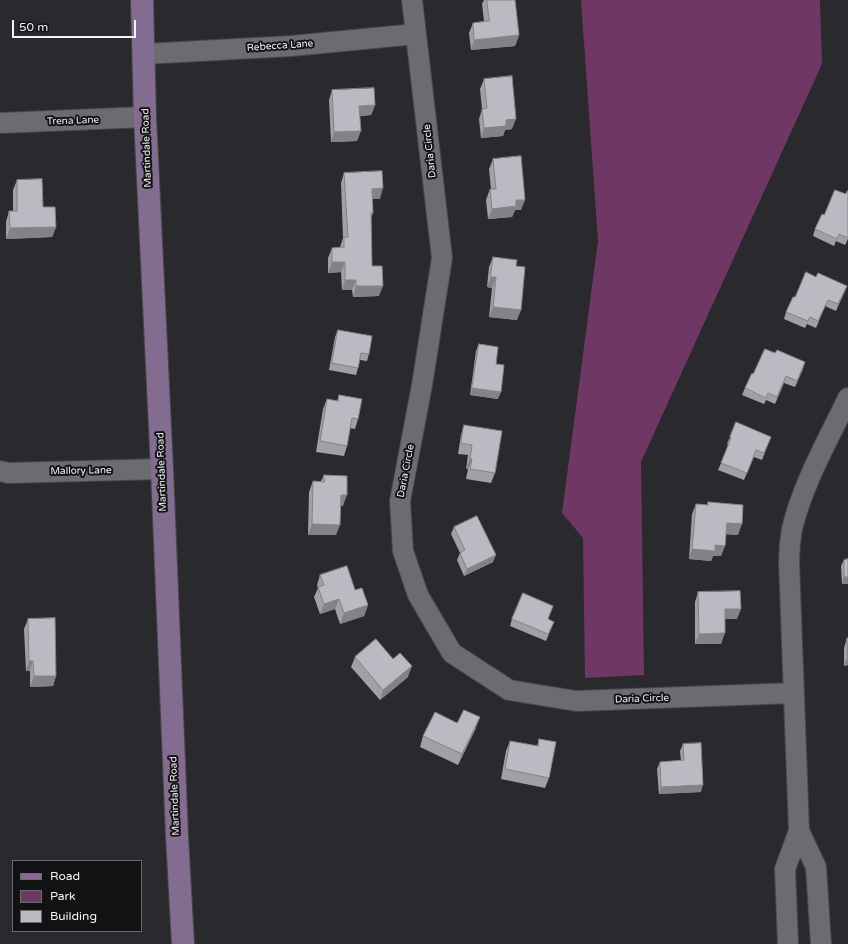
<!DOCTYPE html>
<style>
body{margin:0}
#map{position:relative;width:848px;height:944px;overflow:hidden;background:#2a292e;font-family:"Varela Round",sans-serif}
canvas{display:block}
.legend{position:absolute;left:12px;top:860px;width:130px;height:72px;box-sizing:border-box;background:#121214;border:1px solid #6c6c6e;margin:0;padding:5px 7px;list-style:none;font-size:12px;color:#f2f2f5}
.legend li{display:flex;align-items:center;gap:8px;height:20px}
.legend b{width:20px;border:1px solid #6c6c6e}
.scale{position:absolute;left:12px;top:20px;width:124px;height:18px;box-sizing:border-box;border:2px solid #f2f2f5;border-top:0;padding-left:5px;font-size:12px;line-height:14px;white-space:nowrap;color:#f2f2f5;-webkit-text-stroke:3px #121214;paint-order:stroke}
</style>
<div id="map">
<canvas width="848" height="944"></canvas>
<ul class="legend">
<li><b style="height:5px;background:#836c90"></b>Road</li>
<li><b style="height:11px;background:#6f3864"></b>Park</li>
<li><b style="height:11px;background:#babbc2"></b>Building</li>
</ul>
<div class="scale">50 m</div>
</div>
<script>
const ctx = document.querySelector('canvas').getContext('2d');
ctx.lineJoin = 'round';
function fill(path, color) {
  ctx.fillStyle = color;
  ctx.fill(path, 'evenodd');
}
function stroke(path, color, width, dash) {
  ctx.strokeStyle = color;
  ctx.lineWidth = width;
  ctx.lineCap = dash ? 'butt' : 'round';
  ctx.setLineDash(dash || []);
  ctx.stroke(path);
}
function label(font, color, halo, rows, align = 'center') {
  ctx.font = font + ' "Varela Round",sans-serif';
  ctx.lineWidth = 4;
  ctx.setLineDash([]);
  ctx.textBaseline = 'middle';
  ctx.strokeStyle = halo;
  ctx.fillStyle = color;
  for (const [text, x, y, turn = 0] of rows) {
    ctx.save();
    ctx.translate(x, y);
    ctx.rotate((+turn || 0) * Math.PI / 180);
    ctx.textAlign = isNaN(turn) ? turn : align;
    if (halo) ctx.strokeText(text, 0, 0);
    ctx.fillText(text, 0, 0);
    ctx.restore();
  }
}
const green = new Path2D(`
 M581 0H820L822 64 641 462 644 675 585 678 583 538 562 513 598 241Z`);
const street = new Path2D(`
 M412 0 442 258 422 385 400 501 403 551 418 595 452 653 509 690 576 701 794 693
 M144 54 291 46 416 34
 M0 123 145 117
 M0 471 8 473 162 469
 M788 944 785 869 799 831
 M821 944 816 867 799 831 789 562C789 551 790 540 792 529 803 483 828 440 848 398`);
const secondary = new Path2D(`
 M142 0 145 117 162 469 177 836 183 944`);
const wall = new Path2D(`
 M484 0H515L519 35 515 46 471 50 469 33 473 23 484 21 482 4Z
 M484 79 512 129 505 130 503 136 481 138 479 119 482 109 480 89Z
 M332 90 375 105 371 115 360 116 357 141 331 142 329 100Z
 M493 159 521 210H515L512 217 488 219 486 200 490 189H491L489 169Z
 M344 173 380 199H372L373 213 371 218 372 266 379 296 353 297 352 290H342L341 272 328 273V258L332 248 340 247 343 238 341 183Z
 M17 180 43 207 56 227 52 237 6 239V222L9 211H13V190Z
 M848 191V239L845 245 836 241 834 246 813 236 815 229 824 215 846 194Z
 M493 257 516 266 517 320 489 317 492 288 487 287 489 267Z
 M816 277 847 286 836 311 825 306 816 328 807 324 805 328 784 319 786 312 795 297Z
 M338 330 369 354 367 361 360 360 358 368 356 375 329 370 335 337Z
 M479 344 496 364 498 399 470 395 476 351Z
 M803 369 795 387 784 383 775 404 766 400 764 404 742 395 745 388 753 374Z
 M339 395 358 419 355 429 350 428 347 446 344 456 316 452 323 409 327 399 337 401Z
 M464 425 495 473 491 483 466 479 468 469H466L468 455 458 454 461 435Z
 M730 437H771L762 460 754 457 744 480 718 470 729 445 727 444Z
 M324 475 343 506 340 505 336 535H308L309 492 313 481H321Z
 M708 502 738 535 726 534 721 556H713L711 561 689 559 692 514 696 504 707 505Z
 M454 527 493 562 464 576 457 560 460 553 451 534Z
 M848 559V584H842L841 566 844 560Z
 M320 575 355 590 368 605 364 616 340 624 335 609 320 614 314 597 318 588 317 585Z
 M698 592 737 619H725L721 644H695V602Z
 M28 619 56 676 53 686 30 687V671H26L24 629Z
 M512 619H548L554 622 546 641 510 626Z
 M847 638H848V665L844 666V648Z
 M355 657 408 677 380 700 351 667Z
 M476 728 458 765 420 747 423 736Z
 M539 739 549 778 545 788 501 779 506 751 510 741 537 746Z
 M683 744 701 792 659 794 657 769 660 762 681 761 680 751Z`);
const shadedWall = new Path2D(`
 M519 35 515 46 471 50 474 40Z
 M375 105 371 115 356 116 359 106Z
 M516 119 512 129 505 130 503 136 481 138 484 128 506 120Z
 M361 131 357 141 331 142 334 132Z
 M383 188 380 199H368L372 189Z
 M516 200H525L521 210H515L512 217 488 219 492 209Z
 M56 227 52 237 6 239 10 228Z
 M332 262H345L341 272 328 273Z
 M491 277H496L492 288 487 287Z
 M345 280H356L352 290H342Z
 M356 286H383L379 296 353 297Z
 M847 286 844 293 836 311 838 304Z
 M828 300 825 306 816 328 818 321Z
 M493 307 521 310 517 320 489 317Z
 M805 362 803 369 795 387 797 381Z
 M786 376 784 383 775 404 777 397Z
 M472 388 501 392 498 399 470 395Z
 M470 459H472L468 469H466Z
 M341 495H347L343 506 337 505Z
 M727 523 742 524 738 535 723 534Z
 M312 524 340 525 336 535H308Z
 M715 545 725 546 721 556H713L711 561 689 559 692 549Z
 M496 555 493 562 464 576 467 569Z
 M844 577H848V584H842Z
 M339 599 335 609 320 614 324 604Z
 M368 605 364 616 340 624 344 613Z
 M725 609H741L737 619H721Z
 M725 633 721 644H695L699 634Z
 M848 655V665L844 666Z
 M29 661H33L30 671H26Z
 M412 666 408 677 380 700 383 690Z
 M34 676H56L53 686 30 687Z
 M480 717 476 728 458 765 462 754Z
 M703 785 701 792 659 794 661 787Z`);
const building = new Path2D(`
 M487 0H515L519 35 474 40 473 23 489 21Z
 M512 76 516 119 506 120V126L484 128 482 109 487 108 484 79Z
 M374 88 375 105 359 106 361 131 334 132 332 90Z
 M521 156 525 200H516V206L492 209 490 189H496L493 159Z
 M382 171 383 188 372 189 373 213H371L372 266H382L383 286H356V280H345V262H332V248L344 247V237H348L344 173Z
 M42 179 43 207H55L56 227 10 228 9 211H17V180Z
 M835 190 846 194 847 191H848V238L839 234 837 239 815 229 822 214 824 215Z
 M493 257 517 260 516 266 525 267 521 310 493 307 496 277H491Z
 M806 272 816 277 818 273 847 286 838 304 828 300 818 321 810 317 808 321 786 312 793 297H795Z
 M338 330 372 336 369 354 361 353 358 368 332 363Z
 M479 344 498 347 496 364 504 365 501 392 472 388Z
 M765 349 775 353 777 350 805 362 797 381 786 376 777 397 768 393 766 398 745 388 752 373 753 374Z
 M339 395 362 399 358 419 352 418 347 446 320 441 327 399 338 401Z
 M736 422 771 437 764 453 756 450 747 473 721 463 731 438 730 437Z
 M464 425 502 431 495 473 470 469 472 459H470L472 445 461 443Z
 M324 475 347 476V495H341L340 525 312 524 313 481 324 482Z
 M708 502 743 505 742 524 727 523 725 546 715 545V551L692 549 696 504 708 505Z
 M477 516 496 555 467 569 460 553 465 550 454 527Z
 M848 559V577H844V560Z
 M347 566 355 590 362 588 368 605 344 613 339 599 324 604 318 587 324 585 320 575Z
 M740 591 741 609H725V633L699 634 698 592Z
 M523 593 553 606 548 619 554 622 548 634 512 619Z
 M55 618 56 676H34L33 661H29L28 619Z
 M847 638H848V655Z
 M376 639 393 659 400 653 412 666 383 690 355 657Z
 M464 710 480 717 462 754 423 736 435 712 457 723Z
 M539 739 556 742 549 778 505 769 510 741 538 746Z
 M701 743 703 785 661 787 660 762 684 760 683 744Z`);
const streetNames = [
 ["Rebecca Lane",280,46,-4],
 ["Trena Lane",73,121,-2],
 ["Martindale Road",147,148,-92],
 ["Daria Circle",430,151,-96],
 ["Mallory Lane",81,471,-1],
 ["Daria Circle",406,471,-79],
 ["Martindale Road",162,472,-92],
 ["Daria Circle",642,699,-2],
 ["Martindale Road",175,796,-92]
];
fill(green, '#6f3864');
stroke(street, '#49484c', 22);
stroke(secondary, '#49484c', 24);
stroke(street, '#6c6b71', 20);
stroke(secondary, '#836c90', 22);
fill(wall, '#a0a1a7');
fill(shadedWall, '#828388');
fill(building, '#babbc2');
stroke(building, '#828388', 1);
label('10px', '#f2f2f5', '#121214', streetNames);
</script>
